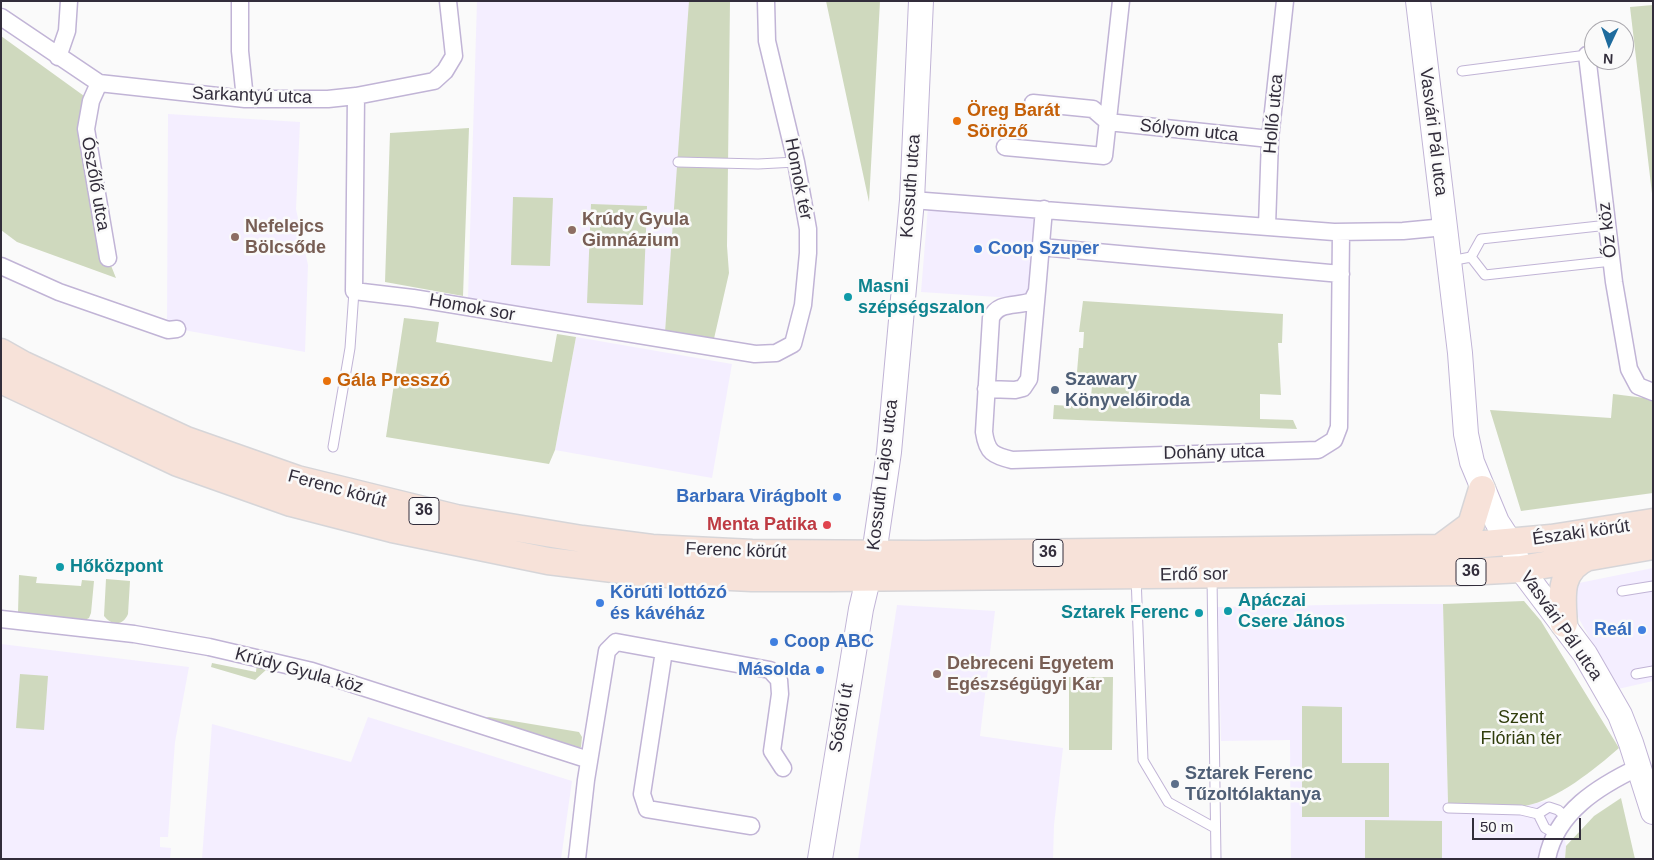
<!DOCTYPE html>
<meta charset="utf-8">
<style>
body{margin:0}
#map{position:relative;width:1654px;height:860px;overflow:hidden;background:#fafafa;font-family:Helvetica,sans-serif}
canvas{display:block}
.frame{position:absolute;inset:0;border:2px solid #322d3b;pointer-events:none}
.north{position:absolute;left:1584px;top:20px;width:50px;height:50px;box-sizing:border-box;background:#fafafa;border:1px solid #aaa8ae;border-radius:50%;rotate:183deg;font-size:14px;font-weight:700;line-height:20px;text-align:center;color:#322d3b}
.north::after{content:'';display:block;margin:auto;width:18px;height:22px;background:#1e6b9d;clip-path:polygon(50% 0,100% 100%,50% 72%,0 100%)}
.scale{position:absolute;left:1472px;top:818px;width:109px;height:22px;box-sizing:border-box;border:2px solid #322d3b;border-top:0;padding-left:6px;font-size:15px;line-height:18px;white-space:nowrap;color:#322d3b;-webkit-text-stroke:4px #fafafa;paint-order:stroke}
</style>
<div id="map">
<canvas width="1654" height="860"></canvas>
<div class="frame"></div>
<div class="north">N</div>
<div class="scale">50 m</div>
</div>
<script>
const ctx = document.querySelector('canvas').getContext('2d');
ctx.lineJoin = 'round';
function fill(path, color) {
  ctx.fillStyle = color;
  ctx.fill(path, 'evenodd');
}
function stroke(path, color, width, dash) {
  ctx.strokeStyle = color;
  ctx.lineWidth = width;
  ctx.lineCap = dash ? 'butt' : 'round';
  ctx.setLineDash(dash || []);
  ctx.stroke(path);
}
function label(font, color, halo, rows, align = 'center') {
  ctx.font = font + ' Helvetica,sans-serif';
  ctx.lineWidth = 5;
  ctx.setLineDash([]);
  ctx.textBaseline = 'middle';
  ctx.strokeStyle = halo;
  ctx.fillStyle = color;
  for (const [text, x, y, turn = 0] of rows) {
    ctx.save();
    ctx.translate(x, y);
    ctx.rotate((+turn || 0) * Math.PI / 180);
    ctx.textAlign = isNaN(turn) ? turn : align;
    if (halo) ctx.strokeText(text, 0, 0);
    ctx.fillText(text, 0, 0);
    ctx.restore();
  }
}
const built = new Path2D(`
 M477 1H690L665 332 468 298Z
 M168 114 300 122 296 209 308 265 305 352 167 327Z
 M928 207 1035 214 1028 299 921 292Z
 M576 337 732 364 712 478 555 450Z
 M1653 568V681L1618 689 1573 608 1574 584Z
 M1382 604H1443L1448 803 1524 806 1546 801 1559 811 1566 846 1565 859H1291L1290 740 1221 741 1218 607Z
 M897 605 995 611 980 736 1063 748 1054 825 1053 859H858Z
 M1 644 189 667 175 742 168 837H160V847L171 848 170 859H1Z
 M368 717 572 781 561 859H202L212 724 351 762Z`);
const green = new Path2D(`
 M689 1H730L727 246 729 273 713 343 665 332Z
 M826 1H880L869 202Z
 M1653 5V202L1630 7Z
 M1 36 91 101 108 258 116 278 17 242 1 230Z
 M469 128 463 296 385 282 390 133Z
 M513 197 553 198 550 266 511 265Z
 M591 204 647 206 643 305 587 303Z
 M1083 301 1283 314 1282 343H1278L1281 395 1260 394V419L1293 420 1297 429 1053 419 1054 405 1090 407 1092 386 1076 384 1079 348H1083L1084 332H1079Z
 M404 318 439 322 436 342 552 362 557 334 576 337 555 450 549 464 386 437Z
 M1613 394 1653 399V493L1521 511 1490 410 1611 418Z
 M19 575 37 577 36 583 81 586 82 580 94 581 91 613 89 618 85 620 18 613Z
 M106 579 130 581 128 614C123 626 112 626 104 616Z
 M1524 601 1541 621 1619 748C1595 769 1557 800 1525 806 1503 809 1471 804 1448 803L1443 604Z
 M257 662 267 666V669L255 680 211 667 212 663 256 672Z
 M20 674 48 676 44 730 16 728Z
 M1069 677H1113L1112 750H1069Z
 M1302 706 1342 707V763H1389V817H1302Z
 M489 717 579 732 582 737 581 747 576 749 485 720V718Z
 M1621 798 1635 859H1565L1566 846 1594 816Z
 M1365 820 1442 821V858L1365 859Z`);
const lane = new Path2D(`
 M1462 71 1587 55
 M678 162 758 164 796 162
 M1471 257 1485 275 1612 261
 M1450 261 1471 257 1481 239 1608 225
 M333 447 350 348 354 291
 M1136 576 1143 760 1168 802 1215 828
 M1212 577 1216 859
 M1622 591 1653 586
 M1636 674 1653 671
 M1448 808 1521 810 1538 814
 M1556 834 1545 828 1538 814 1549 807 1558 810 1566 817`);
const street = new Path2D(`
 M240 1V51L245 99
 M1 17 99 83 245 99H328L356 96 434 81 445 71 454 56 448 1
 M1587 55 1614 282 1629 369 1638 386 1653 392
 M58 57 67 31 69 1
 M99 83 91 101 86 129 108 258
 M356 96 354 291 413 298 755 354 776 353 793 344 803 305 808 253V229L796 162 767 41 766 1
 M1033 103 1093 109 1108 122 1270 139
 M1005 147 1104 156 1121 1
 M912 200 1334 232 1403 231 1445 227
 M1044 209 1037 291 1032 301C1017 307 998 301 991 318L984 432C987 453 993 455 1012 460L1318 450 1334 440 1339 427 1341 232
 M1267 226 1270 139 1285 1
 M1041 247 1341 274
 M1 266 59 292 168 330 177 329
 M986 389 1015 390 1023 388 1029 379 1037 291
 M1 619 134 634 209 647 312 671 589 760
 M664 651 642 794 647 809 751 826
 M577 859 586 780 607 651 616 642 770 670 779 680 780 694 772 751 783 768
 M1547 859C1556 812 1599 786 1639 767`);
const secondary = new Path2D(`
 M1418 1 1460 353 1466 434 1472 462 1497 522 1510 542 1521 569 1585 654 1620 715 1631 743 1653 812
 M820 859 861 609 874 554 889 452 912 200 921 1`);
const primary = new Path2D(`
 M1 352 24 365 186 440 297 479 456 518 582 539 652 548 752 553 925 554 1440 548 1551 538 1653 522
 M1 380 178 463 291 503 392 529 548 561 646 573 752 578H829L1466 572 1521 569 1653 546
 M1440 548 1471 525 1482 489
 M1564 624C1562 596 1558 570 1588 557`);
const markers = [
 [957,121,5,"#e8710a"],
 [572,230,5,"#8d6e63"],
 [235,237,5,"#8d6e63"],
 [978,249,5,"#3f7fe0"],
 [848,297,5,"#0f9aa8"],
 [327,381,5,"#e8710a"],
 [1055,390,5,"#5c6f8a"],
 [837,497,5,"#3f7fe0"],
 [827,525,5,"#e0444e"],
 [60,567,5,"#0f9aa8"],
 [600,603,5,"#3f7fe0"],
 [1228,611,5,"#0f9aa8"],
 [1199,613,5,"#0f9aa8"],
 [1642,630,5,"#3f7fe0"],
 [774,642,5,"#3f7fe0"],
 [820,670,5,"#3f7fe0"],
 [937,674,5,"#8d6e63"],
 [1175,784,5,"#5c6f8a"]
];
const shields = [
 [424,511,30],
 [1048,553,30],
 [1471,572,30]
];
const shieldNames = [
 ["36",424,511],
 ["36",1048,553],
 ["36",1471,572]
];
const streetNames = [
 ["Sarkantyú utca",252,96,2],
 ["Holló utca",1274,114,-85],
 ["Sólyom utca",1189,131,6],
 ["Vasvári Pál utca",1433,132,83],
 ["Homok tér",798,179,79],
 ["Ószőlő utca",95,184,80],
 ["Kossuth utca",911,186,-86],
 ["Őz köz",1608,230,-97],
 ["Homok sor",472,308,10],
 ["Dohány utca",1214,453,-1],
 ["Kossuth Lajos utca",883,475,-83],
 ["Ferenc körút",337,489,15],
 ["Északi körút",1581,533,-8],
 ["Ferenc körút",736,551,2],
 ["Erdő sor",1194,575,-1],
 ["Vasvári Pál utca",1561,626,55],
 ["Krúdy Gyula köz",299,671,15],
 ["Sóstói út",842,718,-80]
];
const foodNames = [
 ["Öreg Barát",967,111],
 ["Söröző",967,132],
 ["Gála Presszó",337,381]
];
const educationNames = [
 ["Krúdy Gyula",582,220],
 ["Gimnázium",582,241],
 ["Nefelejcs",245,227],
 ["Bölcsőde",245,248],
 ["Debreceni Egyetem",947,664],
 ["Egészségügyi Kar",947,685]
];
const shopNames = [
 ["Coop Szuper",988,249],
 ["Barbara Virágbolt",827,497,"right"],
 ["Körúti lottózó",610,593],
 ["és kávéház",610,614],
 ["Reál",1632,630,"right"],
 ["Coop ABC",784,642],
 ["Másolda",810,670,"right"]
];
const cultureNames = [
 ["Masni",858,287],
 ["szépségszalon",858,308],
 ["Hőközpont",70,567],
 ["Apáczai",1238,601],
 ["Csere János",1238,622],
 ["Sztarek Ferenc",1189,613,"right"]
];
const serviceNames = [
 ["Szawary",1065,380],
 ["Könyvelőiroda",1065,401],
 ["Sztarek Ferenc",1185,774],
 ["Tűzoltólaktanya",1185,795]
];
const healthNames = [
 ["Menta Patika",817,525]
];
const parkNames = [
 ["Szent",1521,718],
 ["Flórián tér",1521,739]
];
fill(built, '#f4eeff');
fill(green, '#cfd9be');
stroke(lane, '#c1b4d6', 11);
stroke(street, '#c1b4d6', 19);
stroke(secondary, '#c1b4d6', 26);
stroke(primary, '#d6d5d8', 29);
stroke(lane, '#fff', 9);
stroke(street, '#fff', 16);
stroke(secondary, '#fff', 24);
stroke(primary, '#f7e2d9', 26);
for (const [x, y, r, color] of markers) {
  const dot = new Path2D();
  dot.arc(x, y, r, 0, 2 * Math.PI);
  ctx.fillStyle = color;
  ctx.fill(dot);
  stroke(dot, '#fafafa', 2);
}
for (const [x, y, w] of shields) {
  const box = new Path2D();
  box.roundRect(x - w / 2, y - 13.5, w, 27, 4);
  ctx.fillStyle = '#fafafa';
  ctx.fill(box);
  stroke(box, '#322d3b', 1);
}
label('bold 16px', '#322d3b', null, shieldNames);
label('18px', '#322d3b', '#fafafa', streetNames);
label('bold 18px', '#c56008', '#fafafa', foodNames, 'left');
label('bold 18px', '#785e54', '#fafafa', educationNames, 'left');
label('bold 18px', '#366cbe', '#fafafa', shopNames, 'left');
label('bold 18px', '#0d838f', '#fafafa', cultureNames, 'left');
label('bold 18px', '#4e5e75', '#fafafa', serviceNames, 'left');
label('bold 18px', '#be3a42', '#fafafa', healthNames, 'right');
label('18px', '#303d0c', '#fafafa', parkNames);
</script>
